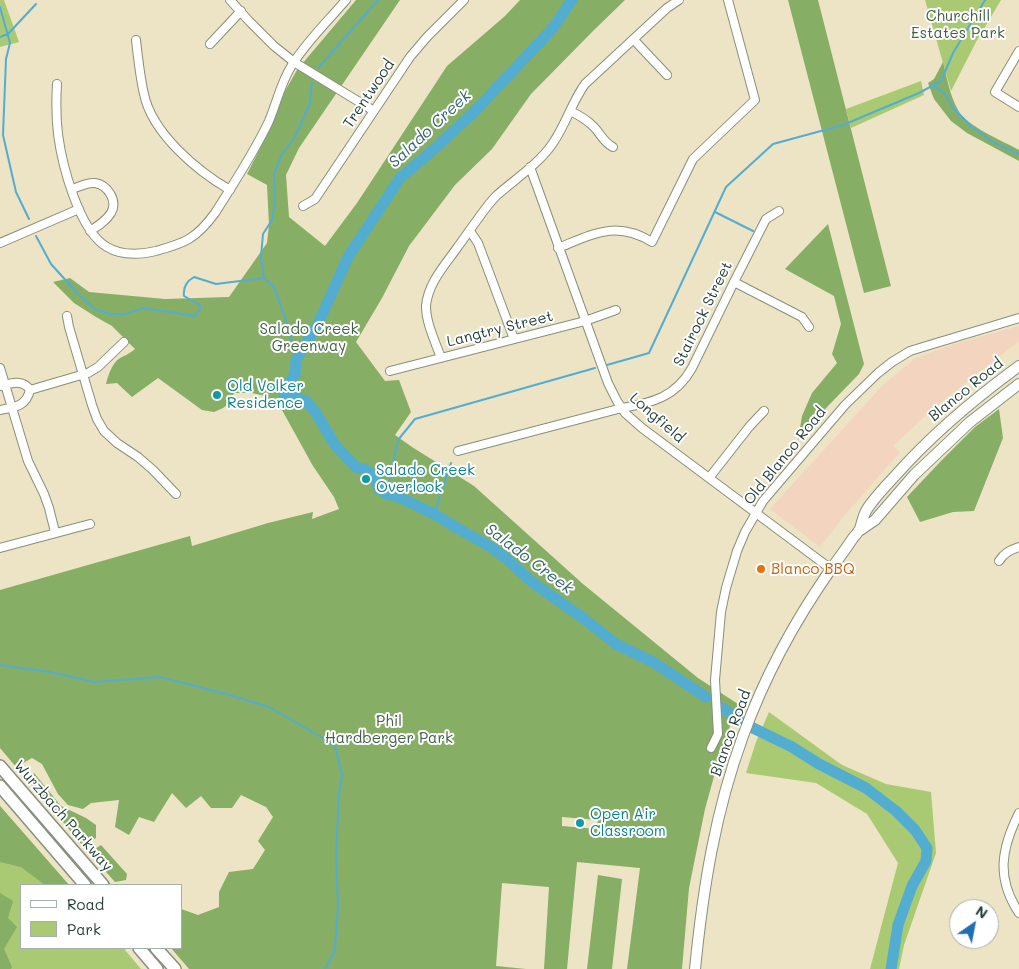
<!DOCTYPE html>
<style>
body{margin:0}
#map{position:relative;width:1019px;height:969px;overflow:hidden;background:#ece4c4;font-family:Mali,sans-serif}
canvas{display:block}
.legend{position:absolute;left:20px;top:884px;width:162px;height:65px;box-sizing:border-box;background:#fff;border:1px solid #a5b1ae;margin:0;padding:6px 9px;list-style:none;font-size:15px;color:#1f3d34}
.legend li{display:flex;align-items:center;gap:10px;height:25px}
.legend b{width:25px;border:1px solid #a5b1ae}
.north{position:absolute;left:949px;top:899px;width:50px;height:50px;box-sizing:border-box;background:#fff;border:1px solid #a5b1ae;border-radius:50%;rotate:33deg;font-size:14px;font-weight:700;line-height:20px;text-align:center;color:#1f3d34}
.north::after{content:'';display:block;margin:auto;width:18px;height:22px;background:#1f6fb2;clip-path:polygon(50% 0,100% 100%,50% 72%,0 100%)}
</style>
<div id="map">
<canvas width="1019" height="969"></canvas>
<ul class="legend">
<li><b style="height:6px;background:#fff"></b>Road</li>
<li><b style="height:14px;background:#a9ca73"></b>Park</li>
</ul>
<div class="north">N</div>
</div>
<script>
const ctx = document.querySelector('canvas').getContext('2d');
ctx.lineJoin = 'round';
function fill(path, color) {
  ctx.fillStyle = color;
  ctx.fill(path, 'evenodd');
}
function stroke(path, color, width, dash) {
  ctx.strokeStyle = color;
  ctx.lineWidth = width;
  ctx.lineCap = dash ? 'butt' : 'round';
  ctx.setLineDash(dash || []);
  ctx.stroke(path);
}
function label(font, color, halo, rows, align = 'center') {
  ctx.font = font + ' Mali,sans-serif';
  ctx.lineWidth = 4;
  ctx.setLineDash([]);
  ctx.textBaseline = 'middle';
  ctx.strokeStyle = halo;
  ctx.fillStyle = color;
  for (const [text, x, y, turn = 0] of rows) {
    ctx.save();
    ctx.translate(x, y);
    ctx.rotate((+turn || 0) * Math.PI / 180);
    ctx.textAlign = isNaN(turn) ? turn : align;
    if (halo) ctx.strokeText(text, 0, 0);
    ctx.fillText(text, 0, 0);
    ctx.restore();
  }
}
const built = new Path2D(`
 M1019 326V341L935 407 893 446 900 452 844 516 820 547 770 509 883 385 916 358 954 344Z`);
const green = new Path2D(`
 M0 0H4L19 42 0 47Z
 M925 0H1001L976 42 951 91Z
 M921 81 924 95 851 128 846 109Z
 M769 712 842 765 886 784 931 792 936 853 904 945 899 969H870L898 863 867 814 816 783 746 773 756 742Z
 M0 806 69 885H21V948H127L125 950 141 969H0Z`);
const forest = new Path2D(`
 M356 0H400L299 148 286 175 289 217 325 246 357 203 447 66 505 16 520 0H625L594 30 531 94 492 149 455 185 409 246 382 298 356 342 385 381 399 380 411 412 395 435 412 447 474 486 583 584 698 678 738 704 721 751 705 809 689 888 682 969H627L640 868 577 862 567 969H544L549 887 502 883 496 966 526 969H189L171 948H181V909L198 915 219 907V892L229 872 253 869 265 850 258 841 273 817 266 807 241 795 232 808H211L201 796 186 808 172 793 154 822 139 817 129 835 115 827 119 800 91 803 83 809 68 805 58 794 42 764 32 758 16 767 0 748V590L190 536 192 546 268 523 313 512 312 519 339 509 334 497 313 466 282 410 265 396 252 393H234L231 402 223 408 214 412 202 410 158 378 132 397 117 383 106 384C108 376 112 363 120 358 126 355 129 354 135 349L112 326 96 317 74 303 53 282 70 278 89 292 165 299 229 297 267 243 269 225 267 185 247 174 270 129 285 91 297 70ZM562 817 598 820 597 829 562 826Z
 M788 0H818L891 286 864 293Z
 M943 62C947 78 950 96 958 110 966 126 1003 141 1019 150V161L967 133 951 121 934 99 928 83 934 79Z
 M828 224 864 364 859 374 828 406 798 440 802 416 812 393 837 363 832 354 841 324 834 296 785 269Z
 M999 409 1003 438 974 511 953 512 920 522 907 497 941 461 975 427Z
 M34 773 61 806 86 818 96 825V838L84 847 27 779Z
 M0 806 69 885H45L21 867 0 862Z
 M101 845 127 874 126 880 115 882 89 853Z
 M598 875 622 879 612 969H587Z
 M0 893 13 901 8 918 17 927 4 949 12 967 11 969H0Z`);
const stream = new Path2D(`
 M0 7 10 43 6 59 3 135 16 192 29 219
 M0 37 8 34 36 4
 M319 67 378 0
 M933 85 945 94 953 108 972 127 993 142 1019 154
 M715 212 753 231
 M36 236 51 264 79 295 96 310 111 314H125L143 308 195 316 200 309V305L184 296C183 288 187 281 194 277L216 284 264 278
 M296 360 288 326 274 287 264 278 261 257 263 234 272 220 275 202 274 174 282 154 295 137 310 103 312 82
 M607 365 649 353 726 187 773 144 843 125 919 93 941 81 953 53 985 0
 M387 494 398 440 415 419 595 368
 M434 514 451 463
 M0 665 50 672 95 682 160 677 226 694 269 707 335 745 342 776 339 794 336 854 338 906 335 950 325 969`);
const river = new Path2D(`
 M293 377 295 375 296 360 317 326 348 257 400 178 434 149 475 111 552 29 572 0
 M289 383 285 389 284 394 306 401 316 413 335 445 357 468 364 469 374 476 379 489 387 494 399 497 434 514 464 532 491 547 507 559 532 582 583 618 616 644 653 662 706 697
 M719 706 753 728 792 747 819 764 866 788 896 811 915 830 927 848 926 861 912 886 898 925 891 969`);
const minor = new Path2D(`
 M230 0 249 21 274 46 294 62 374 111
 M136 40C138 58 140 77 144 94 152 133 197 171 230 190
 M634 40 667 75
 M210 44 241 11
 M1019 51 995 92 1019 107
 M57 84C56 101 56 117 58 134 62 165 79 231 107 247 122 256 139 255 156 251 185 243 196 239 215 213 234 183 254 153 269 121 277 102 281 82 292 65 307 41 328 21 346 0
 M570 111C579 115 587 120 594 127 601 134 603 142 613 147
 M530 167 608 383 617 401 625 413 642 428 831 569
 M72 189C79 187 87 182 95 183 108 185 118 201 111 213 106 221 98 226 90 231
 M303 206 315 199 410 57 427 37 464 0
 M470 231 478 243 514 339
 M0 243 79 209
 M558 248C593 234 616 220 652 242L693 159 755 100 728 0
 M734 282 802 317 809 327
 M67 316 69 327 92 405 97 419 104 431 117 443 138 457 153 470 176 494
 M441 358C435 341 426 323 426 306 428 283 445 265 457 248 468 233 478 218 489 204L496 196C515 179 539 164 553 143 566 124 572 102 585 84L667 8 679 0
 M0 368 28 461 44 494 49 508 55 532
 M390 371 585 321 616 310
 M0 386C11 383 23 379 30 390
 M30 390 88 373 98 367 124 342
 M0 410C14 407 26 407 30 390
 M458 451 622 408C652 403 676 397 692 368L734 282 766 219 779 211
 M709 478 749 427 764 411
 M0 548 90 524
 M999 561C1004 553 1010 550 1019 547
 M711 748 718 734 715 680 721 612 726 588 737 551 745 532 763 501 845 405 878 373 892 362 910 351 923 347 1019 318
 M1019 813C1001 849 996 878 1019 913`);
const major = new Path2D(`
 M859 531 875 520 914 475 970 422 1019 384
 M695 969C703 889 715 812 743 736 764 678 796 619 831 569 838 559 846 549 853 538 856 535 858 532 860 529 862 523 863 516 866 511 873 499 885 487 895 476 932 434 974 399 1019 366`);
const highway = new Path2D(`
 M0 766 103 885
 M0 786 85 885
 M139 948 157 969
 M156 948 175 969`);
const markers = [
 [217,395,5,"#0f9aa8"],
 [366,479,5,"#0f9aa8"],
 [761,569,5,"#e8710a"],
 [580,823,5,"#0f9aa8"]
];
const parkNames = [
 ["Churchill",958,16],
 ["Estates Park",958,33],
 ["Salado Creek",309,329],
 ["Greenway",309,346],
 ["Phil",389,721],
 ["Hardberger Park",389,738]
];
const streetNames = [
 ["Trentwood",369,94,-56],
 ["Stairock Street",703,314,-64],
 ["Langtry Street",500,329,-14],
 ["Blanco Road",966,390,-39],
 ["Longfield",657,418,41],
 ["Old Blanco Road",785,456,-51],
 ["Blanco Road",731,733,-70],
 ["Wurzbach Parkway",63,816,49]
];
const cultureNames = [
 ["Old Volker",227,386],
 ["Residence",227,403],
 ["Salado Creek",376,470],
 ["Overlook",376,487],
 ["Open Air",590,814],
 ["Classroom",590,831]
];
const foodNames = [
 ["Blanco BBQ",771,569]
];
const waterNames = [
 ["Salado Creek",430,129,-43],
 ["Salado Creek",529,559,37]
];
fill(built, '#f3d4bf');
fill(green, '#a9ca73');
fill(forest, '#86ae65');
stroke(stream, '#53add1', 2);
stroke(river, '#53add1', 11);
stroke(minor, '#86907c', 10);
stroke(major, '#86907c', 12);
stroke(highway, '#86907c', 14);
stroke(minor, '#fff', 8);
stroke(major, '#fff', 10);
stroke(highway, '#fff', 11);
for (const [x, y, r, color] of markers) {
  const dot = new Path2D();
  dot.arc(x, y, r, 0, 2 * Math.PI);
  ctx.fillStyle = color;
  ctx.fill(dot);
  stroke(dot, '#fff', 2);
}
label('15px', '#426044', '#fff', parkNames);
label('15px', '#1f3d34', '#fff', streetNames);
label('15px', '#0d838f', '#fff', cultureNames, 'left');
label('15px', '#c56008', '#fff', foodNames, 'left');
label('italic 16px', '#31646b', '#fff', waterNames);
</script>
